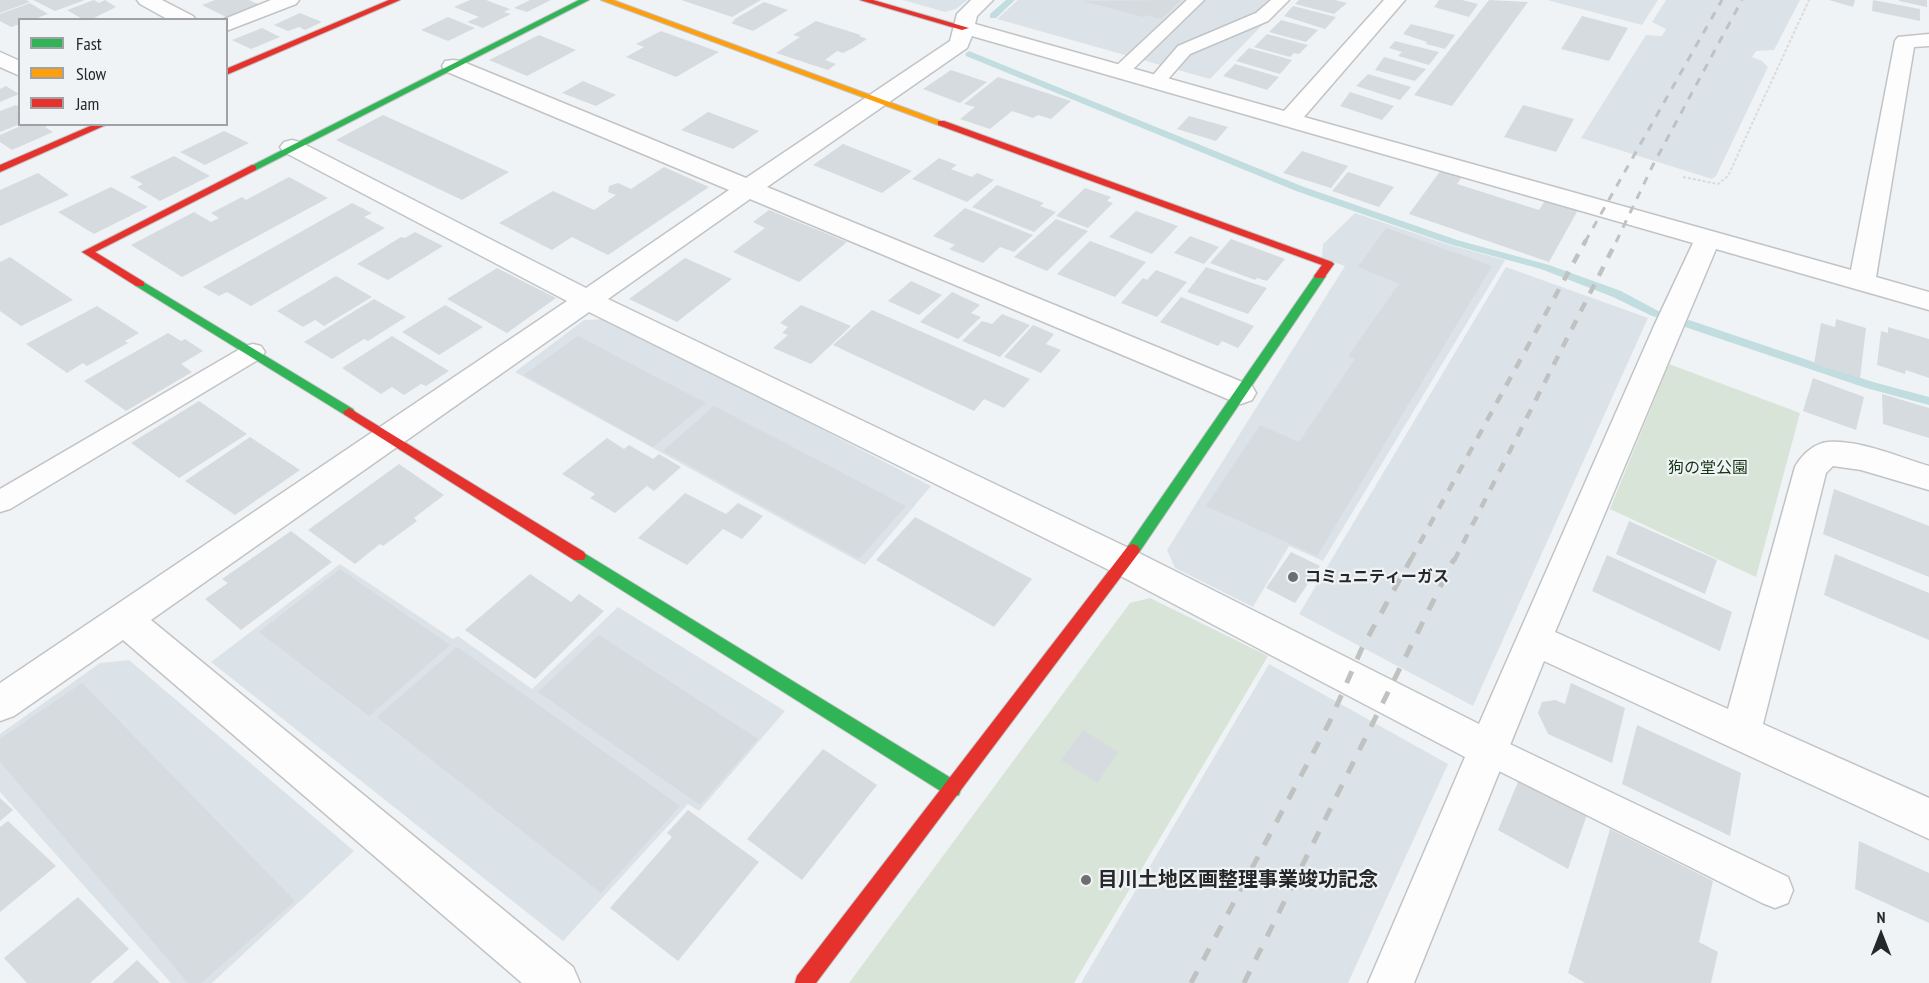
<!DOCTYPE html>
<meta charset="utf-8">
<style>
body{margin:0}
#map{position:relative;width:1929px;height:983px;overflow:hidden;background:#f0f3f5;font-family:"PT Sans Narrow",sans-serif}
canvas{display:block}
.legend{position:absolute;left:18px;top:18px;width:210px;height:108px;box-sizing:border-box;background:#eff3f6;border:2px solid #9fa1a4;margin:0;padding:8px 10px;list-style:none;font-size:18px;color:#262728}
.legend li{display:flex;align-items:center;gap:12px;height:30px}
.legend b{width:30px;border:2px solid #9fa1a4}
.north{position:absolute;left:1851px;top:905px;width:60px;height:60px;-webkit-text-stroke:4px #eff3f6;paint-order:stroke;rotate:0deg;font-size:16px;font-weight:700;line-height:24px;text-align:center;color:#262728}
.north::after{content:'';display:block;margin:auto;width:21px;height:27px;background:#262728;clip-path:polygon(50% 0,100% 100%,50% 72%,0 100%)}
</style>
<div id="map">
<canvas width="1929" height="983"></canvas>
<ul class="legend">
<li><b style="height:8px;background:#30b455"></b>Fast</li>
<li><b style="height:8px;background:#ff9f0a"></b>Slow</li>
<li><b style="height:8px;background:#e5322d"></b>Jam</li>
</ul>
<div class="north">N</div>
</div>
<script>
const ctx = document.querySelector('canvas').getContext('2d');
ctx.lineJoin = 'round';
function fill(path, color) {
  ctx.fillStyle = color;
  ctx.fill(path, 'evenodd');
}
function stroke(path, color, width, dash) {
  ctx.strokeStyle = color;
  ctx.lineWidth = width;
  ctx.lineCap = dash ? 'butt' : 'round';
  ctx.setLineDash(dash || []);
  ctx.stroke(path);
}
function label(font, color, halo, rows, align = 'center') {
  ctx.font = font + ' "PT Sans Narrow","Noto Sans JP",sans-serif';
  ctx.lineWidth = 4.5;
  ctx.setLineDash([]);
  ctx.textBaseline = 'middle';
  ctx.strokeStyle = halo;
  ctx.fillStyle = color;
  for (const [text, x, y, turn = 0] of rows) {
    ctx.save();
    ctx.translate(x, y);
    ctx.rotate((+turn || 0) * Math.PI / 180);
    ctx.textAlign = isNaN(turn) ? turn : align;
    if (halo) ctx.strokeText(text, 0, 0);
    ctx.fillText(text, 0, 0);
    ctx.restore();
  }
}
const built = new Path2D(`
 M903 0H967L956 9 945 12Z
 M1018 0H1290L1273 14 1210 79 997 19Z
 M1547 0H1658L1642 25Z
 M1666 0H1800L1774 50 1756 51 1752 57 1762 61 1768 67 1716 176 1712 179 1581 138 1646 35 1662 36 1666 29 1652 22Z
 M1355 213 1446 244 1505 260 1323 561 1289 546 1253 607 1175 568 1167 550 1345 266 1322 258 1323 244Z
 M1506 267 1648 318 1473 706 1299 614Z
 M609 319 931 486 865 565 515 372 584 320Z
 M340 564 453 639 458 636 532 689 618 607 785 711 699 811 688 804 563 941 211 662Z
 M129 660 354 851 212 983H171L0 792V734L100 663Z
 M1269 664 1448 764 1348 983H1081Z`);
const green = new Path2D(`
 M1669 364 1800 413 1756 577 1610 509Z
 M1150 598 1268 656 1074 983H849L1130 603Z`);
const stream = new Path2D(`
 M1006 0H1015L996 18H990V14Z
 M969 51 1304 187 1457 240 1549 265 1621 291 1662 313 1656 317 1652 316 1613 297 1541 269 1449 244 1296 191 966 56 965 54Z
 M1689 320 1873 382 1929 397V405L1866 388 1685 327 1683 324Z`);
const building = new Path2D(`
 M0 0H26L30 2 0 13Z
 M33 0H85L55 11Z
 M94 0 99 3 105 0 116 7 90 20H84L67 10Z
 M215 0H249L260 5 228 18 202 5Z
 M470 0H486L510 9 504 12 511 14 483 28 467 22 479 17 454 7Z
 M530 0H551L527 12 514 8Z
 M681 0H761L732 17Z
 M1181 0 1161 19 1146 15 1143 17 1083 1Z
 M1299 0H1335L1347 3 1334 14 1295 4Z
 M1439 0H1462L1478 4 1469 17 1434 7Z
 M1489 0 1528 2 1452 106 1414 95Z
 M1829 0H1855L1853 7Z
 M1873 0 1920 9V21L1872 11Z
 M1899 0H1927V7L1899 1Z
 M764 2 788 10 753 31 731 23 735 20H733Z
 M30 3 48 14 32 20H20V24L11 27 0 21V14Z
 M1293 6 1336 17 1325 29 1284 16Z
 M300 13 322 22 305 30 299 27 288 31 274 25Z
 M1582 16 1628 28 1609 61 1561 49Z
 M448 17 475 28 448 41 421 30Z
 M1281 20 1318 30 1306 42 1269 32Z
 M816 21 861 35 859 36 867 39 853 48 843 53 837 51 825 60 836 64 828 70 776 53 800 37 793 35Z
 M1411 24 1455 35 1445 49 1426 44 1427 42 1403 34Z
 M262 28 280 37 251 49 232 40Z
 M661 31 719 52 676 77 626 57 644 47 636 44Z
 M1267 34 1308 45 1299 54 1294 53 1290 57 1254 47Z
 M539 35 576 50 527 76 489 60Z
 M1395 41 1439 52 1429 65 1398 56 1402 52 1389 48Z
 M1249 48 1292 60 1280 74 1236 61Z
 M1384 57 1426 69 1415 81 1375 70Z
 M1235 64 1279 77 1267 90 1223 76Z
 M951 70 987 82 960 103 923 89Z
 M1368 74 1411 87 1400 100 1356 86Z
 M998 77 1071 101 1051 119 1038 115 1033 118 1012 111 990 129 960 119 975 107 964 104Z
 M583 81 616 95 596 106 562 93Z
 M6 86 19 94 0 102V89Z
 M1350 92 1394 106 1382 120 1340 106Z
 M16 105 20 107V124L0 132V111Z
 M1523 105 1574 119 1556 152 1504 137Z
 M708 112 759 131 733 149 681 130Z
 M383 115 509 172 462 200 336 140Z
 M1189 116 1228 127 1216 141 1177 129Z
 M25 124H51L45 127 53 132 12 150 0 142V135Z
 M224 131 249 143 205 165 180 152Z
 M843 144 912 171 882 193 813 165Z
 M1302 151 1348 166 1331 188 1283 173Z
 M174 156 210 176 160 201 137 187 143 184 130 177Z
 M939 158 957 165 951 169 972 177 977 173 994 180 967 202 912 179Z
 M664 167 709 187 608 255 572 237 552 250 499 223 553 191 594 210 616 195 608 192 609 186 618 183 631 189Z
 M1441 170 1462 177 1457 184 1539 210 1546 199 1578 210 1549 262 1409 214Z
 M1348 172 1394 187 1379 207 1332 191Z
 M38 173 69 195 0 226V190Z
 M289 177 328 198 182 277 131 245 194 212 211 222 219 218 211 213 242 197 246 200Z
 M997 185 1044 203 1040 206 1056 212 1034 232 972 207Z
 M111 187 148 207 94 234 58 212Z
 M1085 188 1111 197 1107 201 1113 203 1088 228 1056 216Z
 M352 203 372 213 364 217 385 228 251 306 227 292 219 296 203 287Z
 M965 208 1033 235 1014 252 1000 247 983 263 949 249 955 245 933 236Z
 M769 210 847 242 799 282 733 252 765 228 753 222Z
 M1136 211 1178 226 1152 254 1109 237Z
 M1056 219 1088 231 1047 271 1014 257Z
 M1386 228 1492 266 1317 556 1206 506 1260 425 1299 442 1355 359 1348 356 1399 284 1358 267Z
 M415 232 443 246 388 280 357 264 401 237 405 238Z
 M1190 236 1219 247 1204 264 1174 253Z
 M1231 239 1285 259 1267 281 1257 278 1255 280 1210 263Z
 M1090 241 1146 262 1115 297 1057 274Z
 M10 257 73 300 21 326 0 311V262Z
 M685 258 732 279 677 322 629 299Z
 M1206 267 1267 288 1248 314 1187 292Z
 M497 268 556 298 507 333 447 299Z
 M1156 270 1187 282 1157 317 1121 303 1143 278 1147 280Z
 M336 276 372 297 324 326 315 320 303 327 277 311Z
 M911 281 942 295 919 315 888 301Z
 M952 292 980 305 971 313 981 317 958 339 920 322Z
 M1181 297 1254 326 1238 348 1222 341 1218 346 1160 322Z
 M374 299 406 317 368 341 364 339 332 359 304 342Z
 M445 305 483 327 439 355 402 332Z
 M801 305 851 326 811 364 773 348 788 335 782 333 788 327 780 323Z
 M97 306 139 333 125 341 128 343 87 366 83 363 67 373 26 344Z
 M872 310 1030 379 1004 408 984 399 974 411 833 345Z
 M1002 314 1030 325 1000 357 962 341 982 321 992 324Z
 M1836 319 1866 328 1860 378 1814 364 1821 323 1835 327Z
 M1033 325 1054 334 1046 344 1061 350 1041 373 1004 357Z
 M1888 327 1929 339V378L1906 370 1905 374 1877 365 1881 331 1888 333Z
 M168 333 181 341 185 339 203 351 181 364 192 372 126 411 84 381Z
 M392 336 449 371 426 386 421 384 404 395 392 387 381 394 342 368Z
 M578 336 706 403 653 447 524 375Z
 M1813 378 1864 397 1856 430 1803 411Z
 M1882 394 1929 408V438L1883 424Z
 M199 401 247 434 179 478 131 443Z
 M714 406 906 506 859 559 663 451Z
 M250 437 300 470 235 515 185 481Z
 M607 438 624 449 629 445 653 459 659 454 681 467 654 491 647 486 615 513 590 498 595 494 562 474Z
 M399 464 444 495 414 518 417 521 383 546 380 544 355 564 308 530Z
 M1834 489 1929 526V577L1823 534Z
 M685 493 726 514 738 503 763 516 742 539 723 529 687 565 638 538Z
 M915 517 1032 579 994 627 876 560Z
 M1629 521 1717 560 1705 594 1616 554Z
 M291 531 332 562 241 630 205 599 228 583 222 579Z
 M1291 552 1320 566 1295 603 1266 588Z
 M1835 554 1929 593V640L1824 595Z
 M1607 555 1732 612 1720 651 1592 591Z
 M340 569 450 645 369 716 259 632Z
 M530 574 571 602 579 594 604 611 535 679 465 630Z
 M599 635 758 739 700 805 538 692Z
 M457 647 680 806 601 893 377 717Z
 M82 683 295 901 201 983H188L0 762V739Z
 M1571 683 1625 708 1612 763 1548 734 1538 713 1542 702 1555 700 1565 704Z
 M1637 725 1741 773 1730 836 1622 784Z
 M1083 730 1118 752 1097 783 1061 760Z
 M823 749 877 785 802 880 747 839Z
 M1520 777 1588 812 1568 869 1498 830Z
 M0 798 13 810 0 821Z
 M688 810 759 862 678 961 610 908 672 837 667 833Z
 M8 821 56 866 0 912V827Z
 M1610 829 1713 881 1699 942 1718 952 1711 983H1585L1568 973Z
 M1859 841 1929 873V923L1855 889Z
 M78 897 129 949 90 983H27L4 958Z
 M137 960 160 983H112Z`);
const path = new Path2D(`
 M1683 177 1718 184 1728 176 1809 0`);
const lane = new Path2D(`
 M1187 0H1204L1127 75H1115L1112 71 1115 67Z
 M1271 0H1289L1268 21 1190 54 1163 85H1151L1148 81 1178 46 1256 13Z
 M253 344 261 346 265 352 261 358 10 509 0 512V489L245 346Z
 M1489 734 1788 877 1793 890 1788 903 1775 908 1762 903 1477 760 1473 749 1477 738Z`);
const street = new Path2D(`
 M137 0H162L193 16 196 20H169L140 4Z
 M271 0H299L296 4 226 31V20H222Z
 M971 0H993L977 16 975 24 1284 111 1384 0H1405L1304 117 1851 270 1895 41 1898 37 1929 34V46L1914 47 1876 277 1929 292V310L1716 249 1555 632 1728 709 1795 467C1801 456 1814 443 1828 442 1861 440 1898 457 1929 466V490L1861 470 1833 466 1826 473 1763 724 1929 798V839L1544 661 1414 983H1368L1465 757 1113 572 589 312 151 620 573 967 580 983H522L123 640 14 716 0 721V683L567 301 284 152 280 147 284 142 292 140 300 142 586 288 729 190 445 71 442 66 445 61 453 60 461 61 746 178 950 41 957 14ZM972 36 1693 243 1654 326 1479 724 1137 552 608 299 750 199 1230 400 1241 404 1252 400 1256 393 1252 386 767 187 967 48Z
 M0 52 20 61V76L0 67Z`);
const fast = new Path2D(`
 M579 0H589L256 170H248L247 168Z
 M1320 273 1326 276 1138 554H1128L1126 550 1128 546 1316 274Z
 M140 280 353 409 355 412 353 415H345L136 286 134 284Z
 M579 550 959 783 961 789 959 795 953 797 947 795 574 560 572 556 574 552Z`);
const slow = new Path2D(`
 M601 0H613L946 123 938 125Z`);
const jam = new Path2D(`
 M389 0H400L226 75V69Z
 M860 0H873L969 28 962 30Z
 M938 121H944L1332 262 1334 264 1324 278H1316L1314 276 1322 265 938 125Z
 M95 124H108L0 172V165Z
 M252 165 256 166V170L95 252 144 282V286H136L82 252Z
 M349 408 584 552 586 556 584 560H574L345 415 343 412Z
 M1133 544 1138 546 1140 550 1138 554 816 983H795L797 976 1128 546Z`);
const railFar2 = new Path2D(`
 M1585 242 1722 0
 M1616 242 1653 165 1742 0`);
const railFar1 = new Path2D(`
 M1410 561 1586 240
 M1454 561 1617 240`);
const rail = new Path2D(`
 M1191 983 1330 721 1362 648 1411 559
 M1244 983 1454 559`);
const markers = [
 [1293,577,6,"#6d6e70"],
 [1086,880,6,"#6d6e70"]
];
const parkNames = [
 ["狗の堂公園",1708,468]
];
const poiNames = [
 ["コミュニティーガス",1305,577]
];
const nearPoinames = [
 ["目川土地区画整理事業竣功記念",1098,880]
];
fill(built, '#dce3e8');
fill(green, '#d8e4d8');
fill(stream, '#c1dddf');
fill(building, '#d5dbdf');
stroke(lane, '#c1c3c5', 3);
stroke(street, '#c1c3c5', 3);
stroke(fast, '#c1c3c5', 2);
stroke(slow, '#c1c3c5', 2);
stroke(jam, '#c1c3c5', 2);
stroke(path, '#dadadb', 2, [3, 2]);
fill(lane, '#fdfdfe');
fill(street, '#fdfdfe');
fill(fast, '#30b455');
fill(slow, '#ff9f0a');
fill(jam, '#e5322d');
stroke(railFar2, '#c0c1c1', 3, [8, 8]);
stroke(railFar1, '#c0c1c1', 4.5, [10, 10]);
stroke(rail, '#c0c1c1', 5, [13, 13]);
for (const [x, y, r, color] of markers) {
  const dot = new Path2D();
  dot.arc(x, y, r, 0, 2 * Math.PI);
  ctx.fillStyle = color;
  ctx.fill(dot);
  stroke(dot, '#eff3f6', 2);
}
label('16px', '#163510', '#eff3f6', parkNames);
label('bold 16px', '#262728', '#eff3f6', poiNames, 'left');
label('bold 20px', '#262728', '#eff3f6', nearPoinames, 'left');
</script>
